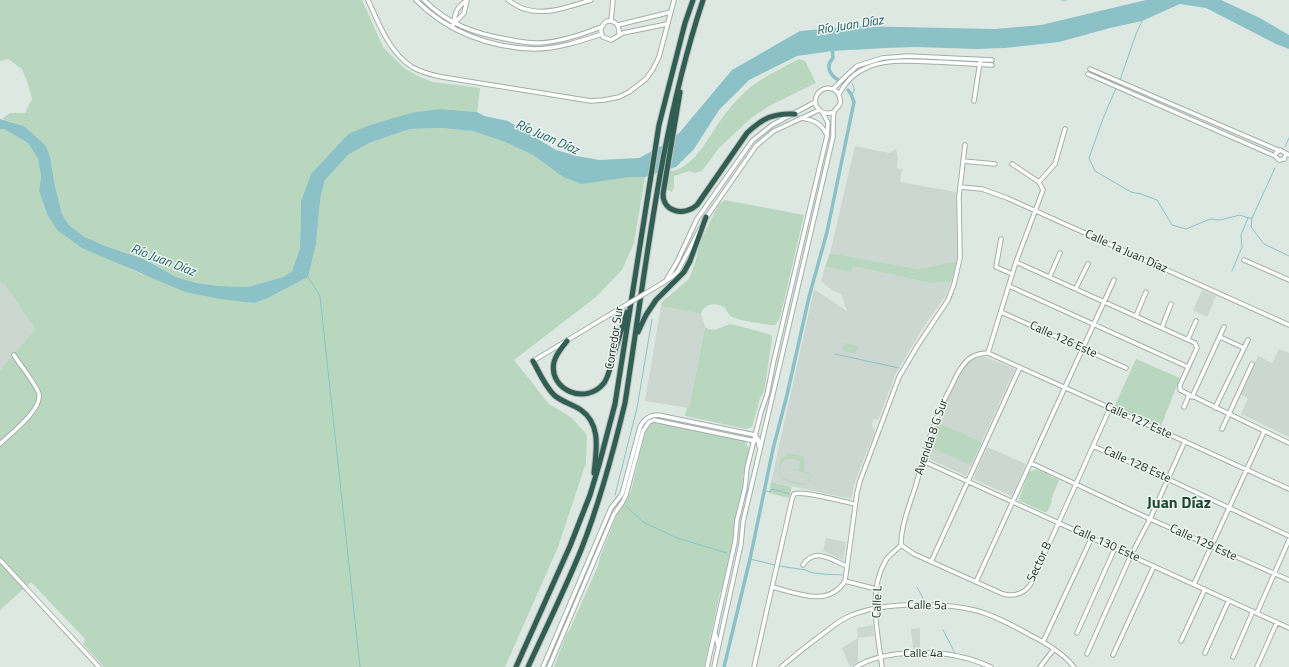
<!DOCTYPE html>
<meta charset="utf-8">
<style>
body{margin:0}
canvas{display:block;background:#dee8e3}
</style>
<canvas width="1289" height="667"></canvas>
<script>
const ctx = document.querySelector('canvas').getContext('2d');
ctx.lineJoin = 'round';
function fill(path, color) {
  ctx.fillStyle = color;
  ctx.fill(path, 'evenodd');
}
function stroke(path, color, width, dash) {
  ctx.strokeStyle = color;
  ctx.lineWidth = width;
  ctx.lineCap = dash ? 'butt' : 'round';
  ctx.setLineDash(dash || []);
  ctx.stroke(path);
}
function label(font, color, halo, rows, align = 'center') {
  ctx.font = font + ' "Titillium Web",sans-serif';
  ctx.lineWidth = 3;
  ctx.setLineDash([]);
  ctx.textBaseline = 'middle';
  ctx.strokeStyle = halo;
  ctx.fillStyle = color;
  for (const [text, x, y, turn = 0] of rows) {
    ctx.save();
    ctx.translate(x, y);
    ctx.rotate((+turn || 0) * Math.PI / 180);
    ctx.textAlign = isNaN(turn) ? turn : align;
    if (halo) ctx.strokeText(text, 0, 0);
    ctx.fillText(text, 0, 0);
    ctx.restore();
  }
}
const built = new Path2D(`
 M855 146 889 153 896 149 898 158 897 168 902 169 900 182 956 192 957 261 918 269 830 253Z
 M853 266 930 283 951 282 945 297 924 326 896 373 878 420 873 419 872 426 875 431 856 479 851 499 771 482 814 289 847 311 841 294 833 291 821 281 825 267 851 272Z
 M0 282 5 283 35 329 0 370Z
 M1202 290 1216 296 1207 317 1193 310Z
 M661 306 701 314 705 326 689 408 645 401Z
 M1279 349 1289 353V437L1241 414 1248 398 1240 394 1258 356 1272 363Z
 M983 356 1015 369 966 476 927 458 942 410 964 366 970 360Z
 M987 447 1026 464 1012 496 973 479Z
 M826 538 846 542 843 560 823 551Z
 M873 625 874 636 858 638V662L850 667 842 648 858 638 857 628Z
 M920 628V649H913L911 629Z`);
const green = new Path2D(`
 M0 0H362L383 47 404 68 420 77 433 82 480 88 477 112 440 109 348 134 311 174 301 201 300 248 292 271 283 277 248 287 219 286 197 283 176 277 144 259 105 246 85 237 69 225 62 214 55 186 50 157 24 126 2 119 10 113H25L32 99 28 84 22 69 8 59 0 61Z
 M799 59 805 61 816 83 769 106 751 118 719 148 702 171 695 173 689 171 674 176V187L672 192 666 189 669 172C693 168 706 142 718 124 726 112 735 101 746 91 759 79 782 68 799 59Z
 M442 128 473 131 505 142 533 155 563 177 610 179 629 177H645L634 243 622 270 596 297 514 360 549 404 571 417 587 435 586 463 558 547 505 667H104L83 644 85 639 31 582 0 610V370L35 329 5 284 0 282V129H4L28 143 38 159 41 177 39 191 47 214 122 265 141 274 253 303 266 299 308 277 316 245 319 211 321 195 325 180 348 155 369 143 410 129Z
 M725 200 804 215 780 318 775 325H770C759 323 742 321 732 317 728 315 727 310 724 307 716 302 703 304 701 314L661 306 662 302 689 279 695 263 701 240 719 204Z
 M830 253 918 269 957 261 951 282 930 283 853 266 851 272 825 267Z
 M731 324 769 334 772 336V339L764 392 760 398 753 424 752 427 746 429 685 416 687 408H689L705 327C715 334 721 326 731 324Z
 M844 343 858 346 856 354 842 351Z
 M1136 359 1180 378 1161 426 1114 407Z
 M660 422 745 441 749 449 743 477V487L735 521 734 540 723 587 720 593 704 667H554L566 635 570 629 598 566 600 557 618 512 626 501 631 491 646 430 652 423Z
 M938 423 982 442 971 465 930 447Z
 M789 453 802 456C806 460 805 467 804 471L811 473 810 481 809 482 808 481 810 474 791 469V468L799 469 800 461C796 460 792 458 788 459 781 460 777 472 782 477 787 481 801 482 807 484L806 485C798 484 779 483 779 471 779 467 780 462 781 458Z
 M1037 469 1059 480 1051 500 1052 502 1047 512H1044L1020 501 1019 499 1029 472Z
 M771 482 792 487 789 498 769 493Z`);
const water = new Path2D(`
 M1146 0H1221L1260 18 1289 35V49L1276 44 1206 8 1180 4 1142 21 1110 28 1059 42 1005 48 977 49 915 47 886 48 832 51 797 56 749 80 719 110 694 149 676 167 645 177H629L582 184 563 177 533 155 505 142 473 131 442 128 410 129 369 143 348 155 325 180 321 195 319 211 316 245 308 277 266 299 254 303 220 299 185 292 82 248 57 230 47 214 39 191 41 177 38 159 28 143 4 129H0V119L24 126 46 146 50 157 55 186 62 214 69 225 85 237 105 246 144 259 176 277 197 283 219 286 248 287 283 277 292 271 300 248 301 201 311 174 348 134 370 125 411 113 440 109 477 112 484 116 508 121 556 150 577 156 599 160 639 158 669 142 680 132 732 70 800 31 853 26 995 29 1041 25Z`);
const stream = new Path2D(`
 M1061 0H1067
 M1120 80 1136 34 1142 21
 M1116 88 1104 116 1089 158 1095 171 1131 192 1141 194 1157 200 1172 225 1186 229 1210 219 1220 220 1240 215 1248 218
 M851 94 854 92V88L852 83
 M1285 147 1289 138
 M1275 168 1252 218 1251 227 1264 244 1289 256
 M1232 271 1242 247 1241 235 1248 218H1252
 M307 275 320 296 360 667
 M835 354 899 368
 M763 490 770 492 772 489 790 494
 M615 495 637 408 652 319
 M626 506 643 522 677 538 727 553
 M750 559 775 565
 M779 566 806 570C813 575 833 574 842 575
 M917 587 925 602
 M943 630 955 653`);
const canal = new Path2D(`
 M832 47 833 58C825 66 830 75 838 80
 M724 667 750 559 773 449 787 395 809 297 827 232 854 102 851 94 848 90`);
const minor = new Path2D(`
 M368 0C379 24 389 52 412 67 421 72 432 75 442 77L591 101 604 100 619 97 629 92 646 79 653 69 659 57 674 0
 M416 0C447 32 491 48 535 49 557 49 581 41 602 34
 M424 0C448 24 473 33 506 39 516 41 526 43 536 43 558 43 581 35 601 27
 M508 0C513 3 519 8 525 9 545 16 571 6 591 0
 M611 21 613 0
 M454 23C455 12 457 7 466 1
 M618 25 671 12
 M451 27 464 13 467 0
 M619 35C620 26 616 20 607 21 601 25 599 31 603 37L611 40 623 33 667 24
 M1090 69 1278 150
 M1088 74 1275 156
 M833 89 847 75 857 66 882 58 908 56 992 60
 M839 94C844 85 852 75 862 70 883 58 913 61 937 62 956 63 974 64 992 65
 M974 101 980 62
 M801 118C814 120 821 123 827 135
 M1286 154 1284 159 1279 160 1275 156 1276 153 1280 150 1289 155
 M963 161 995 164
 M1039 182 1055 164 1065 129
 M960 187 982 189 1007 198 1289 325
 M706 218 756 146 774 131 819 110
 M1001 239 996 267 1012 274
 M1244 260 1289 280
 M1016 262 1195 343 1197 348 1180 385V390L1289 443
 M1050 276 1060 253
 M667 279 677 262 697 219 752 141 772 125 815 102
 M661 284 673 276 678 271 700 229
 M1009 286 1188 367
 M1076 288 1088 264
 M1001 312 1126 368
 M1136 316 1146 292
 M1162 327 1171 304
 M1220 337 1244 348
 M1188 339 1196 321
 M988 353 1016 262 1043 190 1039 182 1012 164
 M533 361 609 315
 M1192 397 1224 327
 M1184 407 1189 395
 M1215 408 1248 340
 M1222 429 1252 364
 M0 444C10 434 42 410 39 394 36 384 20 365 14 355
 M1093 446 1168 479 1289 536
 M923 461 1289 628
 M1031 463 1150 519 1289 580
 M901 545C901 526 909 506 915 488 925 453 934 417 952 385 955 378 959 370 964 364 970 356 978 353 988 353 1088 398 1189 443 1289 489
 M901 545 914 554 1003 594C1015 597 1026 593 1032 582L1110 408
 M0 560 99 667
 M931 562 1020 367
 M803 565C815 547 831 559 846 566
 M845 581 876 589
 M976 582 1114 280
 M1194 584 1264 432
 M772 587C797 593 828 608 845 581L857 493 860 481 899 377 918 345 948 300 954 284 960 258 959 196 965 145
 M1257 613 1289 540
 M715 633 718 645
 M1077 633 1115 548
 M1181 641 1205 589
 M1043 642 1092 537
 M1205 653 1229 600
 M1087 654 1131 555 1150 519 1185 441
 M1113 655 1154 566
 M1233 657 1253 611
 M543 667 611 508 622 494 640 427C644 419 649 415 658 415L755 435 758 439 759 446
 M549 667 614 514 622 503 626 495 643 431 649 422 654 420 755 441
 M707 667 735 542 737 520 745 488 747 468 761 412 767 395 774 360 827 136 828 123 823 113
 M714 667 741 544 743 522 833 137C833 133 833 114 834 112 836 107 842 106 840 99 837 81 811 87 816 106 821 113 826 115 834 112
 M754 667 792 499 794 494C802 490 844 502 855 504
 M781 667C795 655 809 644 824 633 833 626 841 619 852 615 883 602 945 602 978 611 996 616 1014 626 1030 635 1046 643 1063 653 1074 667
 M856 667C868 659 882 656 897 654 930 650 961 653 991 667
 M882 667C878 633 867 591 886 560 890 554 897 550 901 545
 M1040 667 1054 649
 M1257 667 1277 622`);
const highway = new Path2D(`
 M680 92 663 194C663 213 685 216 697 205L747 133C763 118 773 113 795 114
 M638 332 646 315 656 300 684 272 690 261 706 217
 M567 341C562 347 556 354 554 362 548 390 586 406 604 383 609 376 610 367 612 360 617 344 622 328 627 312
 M533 361C539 372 545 386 554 395 562 402 572 404 581 410 602 425 596 451 594 473
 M516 667 570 546 590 495 599 465 615 404 659 125 685 23 693 0
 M528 667C546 628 565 589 581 550 600 502 613 453 625 403 646 268 660 130 703 0`);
const minorBridge = new Path2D(`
 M609 315 661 284`);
const streetNames = [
 ["Calle 1a Juan Díaz",1126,252,24],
 ["Corredor Sur",615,338,-81],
 ["Calle 126 Este",1063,340,24],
 ["Calle 127 Este",1138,421,24],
 ["Avenida 8 G Sur",932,437,-71],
 ["Calle 128 Este",1137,465,24],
 ["Calle 129 Este",1203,543,24],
 ["Calle 130 Este",1106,544,24],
 ["Sector B",1040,562,-65],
 ["Calle L",878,602,-88],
 ["Calle 5a",927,606,1],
 ["Calle 4a",923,654]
];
const waterNames = [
 ["Río Juan Díaz",850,26,-9],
 ["Río Juan Díaz",547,138,24],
 ["Río Juan Díaz",163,261,21]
];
const districtNames = [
 ["Juan Díaz",1179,504]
];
fill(built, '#cdd7d2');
fill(green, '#b9d7bf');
fill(water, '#8cc2c7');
stroke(stream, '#8cc2c7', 1);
stroke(canal, '#8cc2c7', 3.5);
stroke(minor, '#a2afa9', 5.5);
stroke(highway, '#bdc2c1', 7);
stroke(minor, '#fff', 3.5);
stroke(highway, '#315e52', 5);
stroke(minorBridge, '#a2afa9', 5.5, []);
stroke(minorBridge, '#fff', 3.5);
label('12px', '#22352f', '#eef5f1', streetNames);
label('italic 13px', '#23636a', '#eef5f1', waterNames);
label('bold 16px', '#204539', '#eef5f1', districtNames);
</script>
